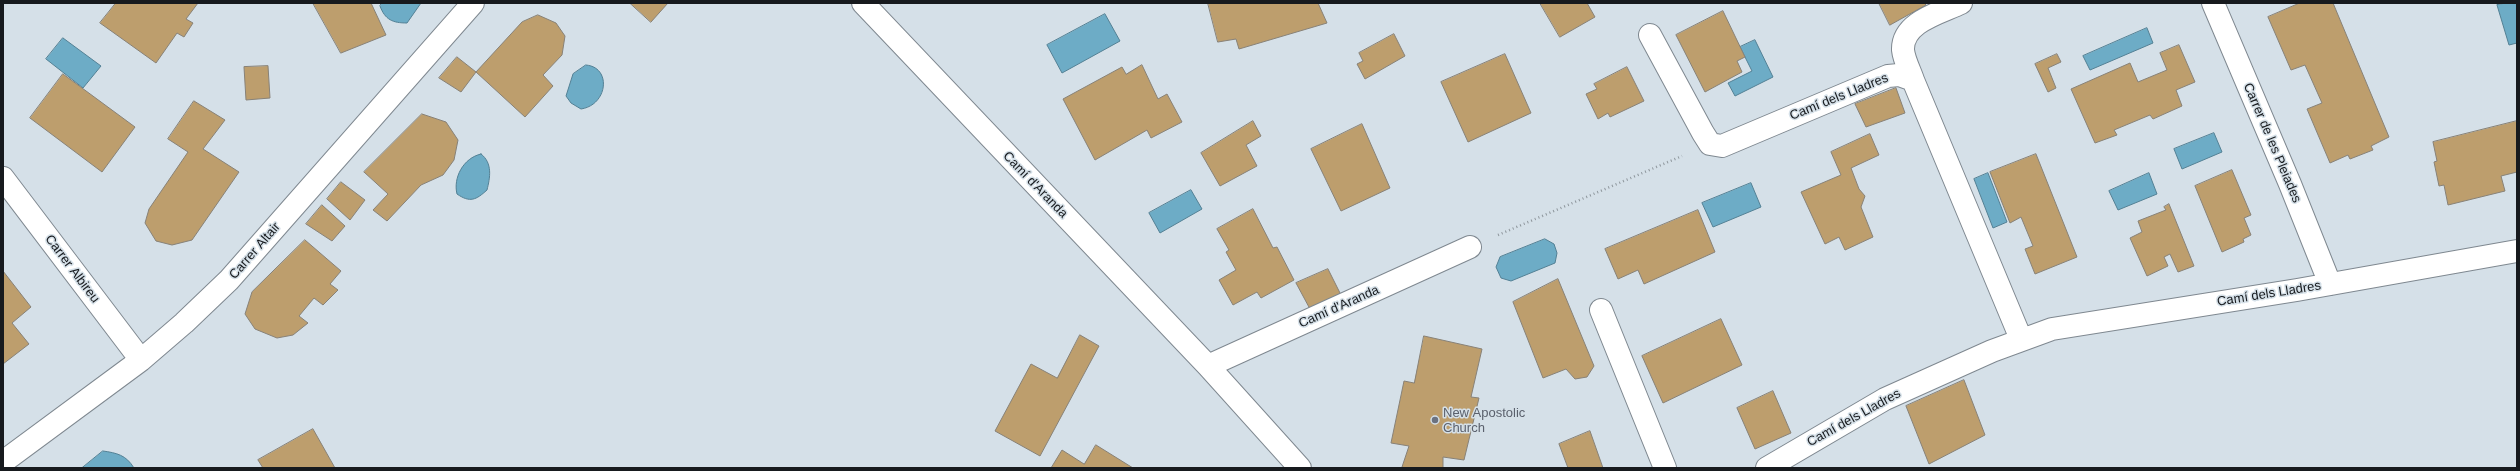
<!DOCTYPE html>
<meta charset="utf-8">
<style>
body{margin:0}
#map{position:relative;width:2520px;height:471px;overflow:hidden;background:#d5e0e8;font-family:Helvetica,sans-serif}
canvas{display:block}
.frame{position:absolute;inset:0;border:4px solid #171a1e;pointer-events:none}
</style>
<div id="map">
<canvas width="2520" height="471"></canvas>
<div class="frame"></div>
</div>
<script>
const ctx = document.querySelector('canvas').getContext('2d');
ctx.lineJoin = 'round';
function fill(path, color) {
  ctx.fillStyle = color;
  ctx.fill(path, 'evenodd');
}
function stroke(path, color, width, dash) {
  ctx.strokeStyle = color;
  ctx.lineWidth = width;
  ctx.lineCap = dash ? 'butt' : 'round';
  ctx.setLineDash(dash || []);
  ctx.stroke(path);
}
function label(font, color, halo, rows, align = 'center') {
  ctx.font = font + ' Helvetica,sans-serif';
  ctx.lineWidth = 3;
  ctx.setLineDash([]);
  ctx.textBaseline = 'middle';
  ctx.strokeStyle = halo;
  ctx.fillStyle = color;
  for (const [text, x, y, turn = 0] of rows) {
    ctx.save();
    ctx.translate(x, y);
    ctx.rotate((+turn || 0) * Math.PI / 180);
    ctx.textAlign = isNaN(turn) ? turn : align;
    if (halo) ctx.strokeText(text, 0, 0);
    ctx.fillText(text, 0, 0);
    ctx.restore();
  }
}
const water = new Path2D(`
 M382 3H421L407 23C393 23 385 20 380 6Z
 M2506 3H2517V43L2509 45 2497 5Z
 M1105 14 1120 41 1062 73 1047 45Z
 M2147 28 2153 43 2090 70 2083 56Z
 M63 38 101 66 83 88 46 59Z
 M1755 40 1773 77 1735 96 1728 83 1752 71 1740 47Z
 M586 65C612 67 608 105 581 109L571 103 566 96 573 74Z
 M2214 133 2222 152 2182 169 2174 149Z
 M481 154C493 163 490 178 487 190 476 200 470 203 457 194 453 178 463 158 481 154Z
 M1988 173 2007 222 1993 228 1974 179Z
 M2149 173 2157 194 2118 210 2109 191Z
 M1751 183 1761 207 1713 227 1702 203Z
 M1191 190 1202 209 1160 233 1149 213Z
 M1545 239 1554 244 1557 253 1555 263 1511 281 1501 278 1496 267 1500 257Z
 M103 451C117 453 126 455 134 468H82Z`);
const building = new Path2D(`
 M116 3H198L186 19 193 23 184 37 177 33 156 63 100 23Z
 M313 3H371L386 35 341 53Z
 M630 3H668L651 22Z
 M1208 3H1318L1327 23 1239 49 1236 39 1218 42Z
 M1540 3H1587L1595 17 1560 37Z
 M1879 3H1924L1926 5 1890 25Z
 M2300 3H2333L2389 137 2371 146 2373 150 2350 159 2348 155 2330 163 2307 109 2322 103 2305 65 2291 70 2268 17Z
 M1723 11 1745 57 1737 61 1742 72 1705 92 1676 35Z
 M538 15 556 23 565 36 562 55 543 75 553 86 525 117 476 72 522 22Z
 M1394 34 1405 56 1365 79 1357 64 1363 61 1359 53Z
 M2179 45 2195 82 2176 90 2182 106 2153 119 2150 115 2114 130 2117 135 2095 143 2071 89 2130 63 2138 82 2167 70 2160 53Z
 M1505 54 1531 113 1468 142 1441 82Z
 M2057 54 2061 62 2048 68 2056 88 2048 92 2035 64Z
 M457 57 476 72 461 92 439 78Z
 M1142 65 1158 99 1167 94 1182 122 1151 138 1147 130 1095 160 1063 99 1122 67 1126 74Z
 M268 66 270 98 246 100 244 67Z
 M1627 67 1644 101 1610 117 1608 113 1598 119 1586 94 1597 89 1594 84Z
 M63 74 135 127 102 172 30 118Z
 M1896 88 1905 113 1866 127 1855 104Z
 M194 101 225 120 203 149 239 172 192 240 172 245 156 241 145 223 149 209 188 152 168 139Z
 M422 114 446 122 458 140 454 160 443 175 421 185 387 221 373 210 388 194 364 172Z
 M1253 121 1261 136 1246 145 1257 166 1220 186 1201 153Z
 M2517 121V172L2501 176 2505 191 2448 205 2444 185 2439 186 2434 162 2437 161 2433 142Z
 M1362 124 1390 188 1341 211 1311 149Z
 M1870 134 1879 155 1851 168 1859 189 1865 196 1861 207 1873 237 1845 250 1839 237 1825 244 1801 192 1841 175 1831 152Z
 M2036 154 2077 257 2035 274 2025 249 2033 246 2021 217 2010 223 1990 172Z
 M2232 170 2251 215 2244 218 2251 235 2243 239 2244 242 2222 252 2195 186Z
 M341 182 365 200 350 220 327 199Z
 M2169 204 2194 266 2178 272 2170 254 2164 257 2168 266 2147 276 2130 238 2142 232 2138 221 2166 210 2164 207Z
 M322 205 345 226 332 241 306 224Z
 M1253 209 1273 248 1277 247 1294 280 1261 298 1257 292 1233 305 1219 280 1236 270 1226 252 1229 250 1217 229Z
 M1698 210 1715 252 1644 284 1638 270 1618 279 1605 249Z
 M305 240 341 271 330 284 338 290 323 305 314 298 299 316 308 323 293 335 277 338 255 329 245 314 252 292Z
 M1328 269 1341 295 1310 309 1296 283Z
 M3 271 31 307 12 323 29 344 3 364Z
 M1558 279 1594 366 1587 377 1575 379 1566 369 1543 378 1513 302Z
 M1721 319 1742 365 1663 403 1642 356Z
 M1080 335 1099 346 1040 456 995 431 1031 364 1057 378Z
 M1424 336 1482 349 1471 397 1479 398 1464 460 1443 457V468H1405L1402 467 1409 446 1391 443 1404 381 1414 383Z
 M1964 380 1985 435 1929 464 1906 406Z
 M1773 391 1791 433 1755 449 1737 408Z
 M313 429 335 468H263L258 460Z
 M1590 431 1603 468H1568L1559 444Z
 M1096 445 1133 468H1051L1062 450 1084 464Z`);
const path = new Path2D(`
 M1498 235 1682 156`);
const minor = new Path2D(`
 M863 3 1208 366 1300 468
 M2213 3 2290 184 2330 284
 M1650 35 1703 133 1710 144 1722 146 1888 76 1899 75 1913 80 2021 339
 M1913 80C1910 71 1904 60 1903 50 1902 22 1940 13 1961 3
 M3 178 141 360
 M1601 310 1665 468
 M1208 366 1470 247
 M3 462 141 360 184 323 229 280 473 3
 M1767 468 1885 399 1992 351 2052 329 2297 290 2517 251`);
const markers = [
 [1435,420,4,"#6b7280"]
];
const streetNames = [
 ["Camí dels Lladres",1839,97,-22],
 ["Carrer de les Pleiades",2272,143,67],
 ["Camí d'Aranda",1035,185,46],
 ["Carrer Altair",255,251,-49],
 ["Carrer Albireu",72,269,53],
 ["Camí dels Lladres",2269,294,-9],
 ["Camí d'Aranda",1339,307,-24],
 ["Camí dels Lladres",1854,418,-29]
];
const worshipNames = [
 ["New Apostolic",1443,413],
 ["Church",1443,428]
];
fill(water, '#6dacc6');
stroke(water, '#538094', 1);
fill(building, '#bd9e6d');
stroke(building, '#878177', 1);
stroke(minor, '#7f8890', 24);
stroke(path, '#8e969c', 2.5, [1, 3]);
stroke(minor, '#fff', 22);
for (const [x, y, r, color] of markers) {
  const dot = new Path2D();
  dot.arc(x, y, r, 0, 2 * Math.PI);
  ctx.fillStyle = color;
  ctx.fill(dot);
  stroke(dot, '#d5e0e8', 1.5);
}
label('13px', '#171a1e', '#d5e0e8', streetNames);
label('13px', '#5b616d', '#d5e0e8', worshipNames, 'left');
</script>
